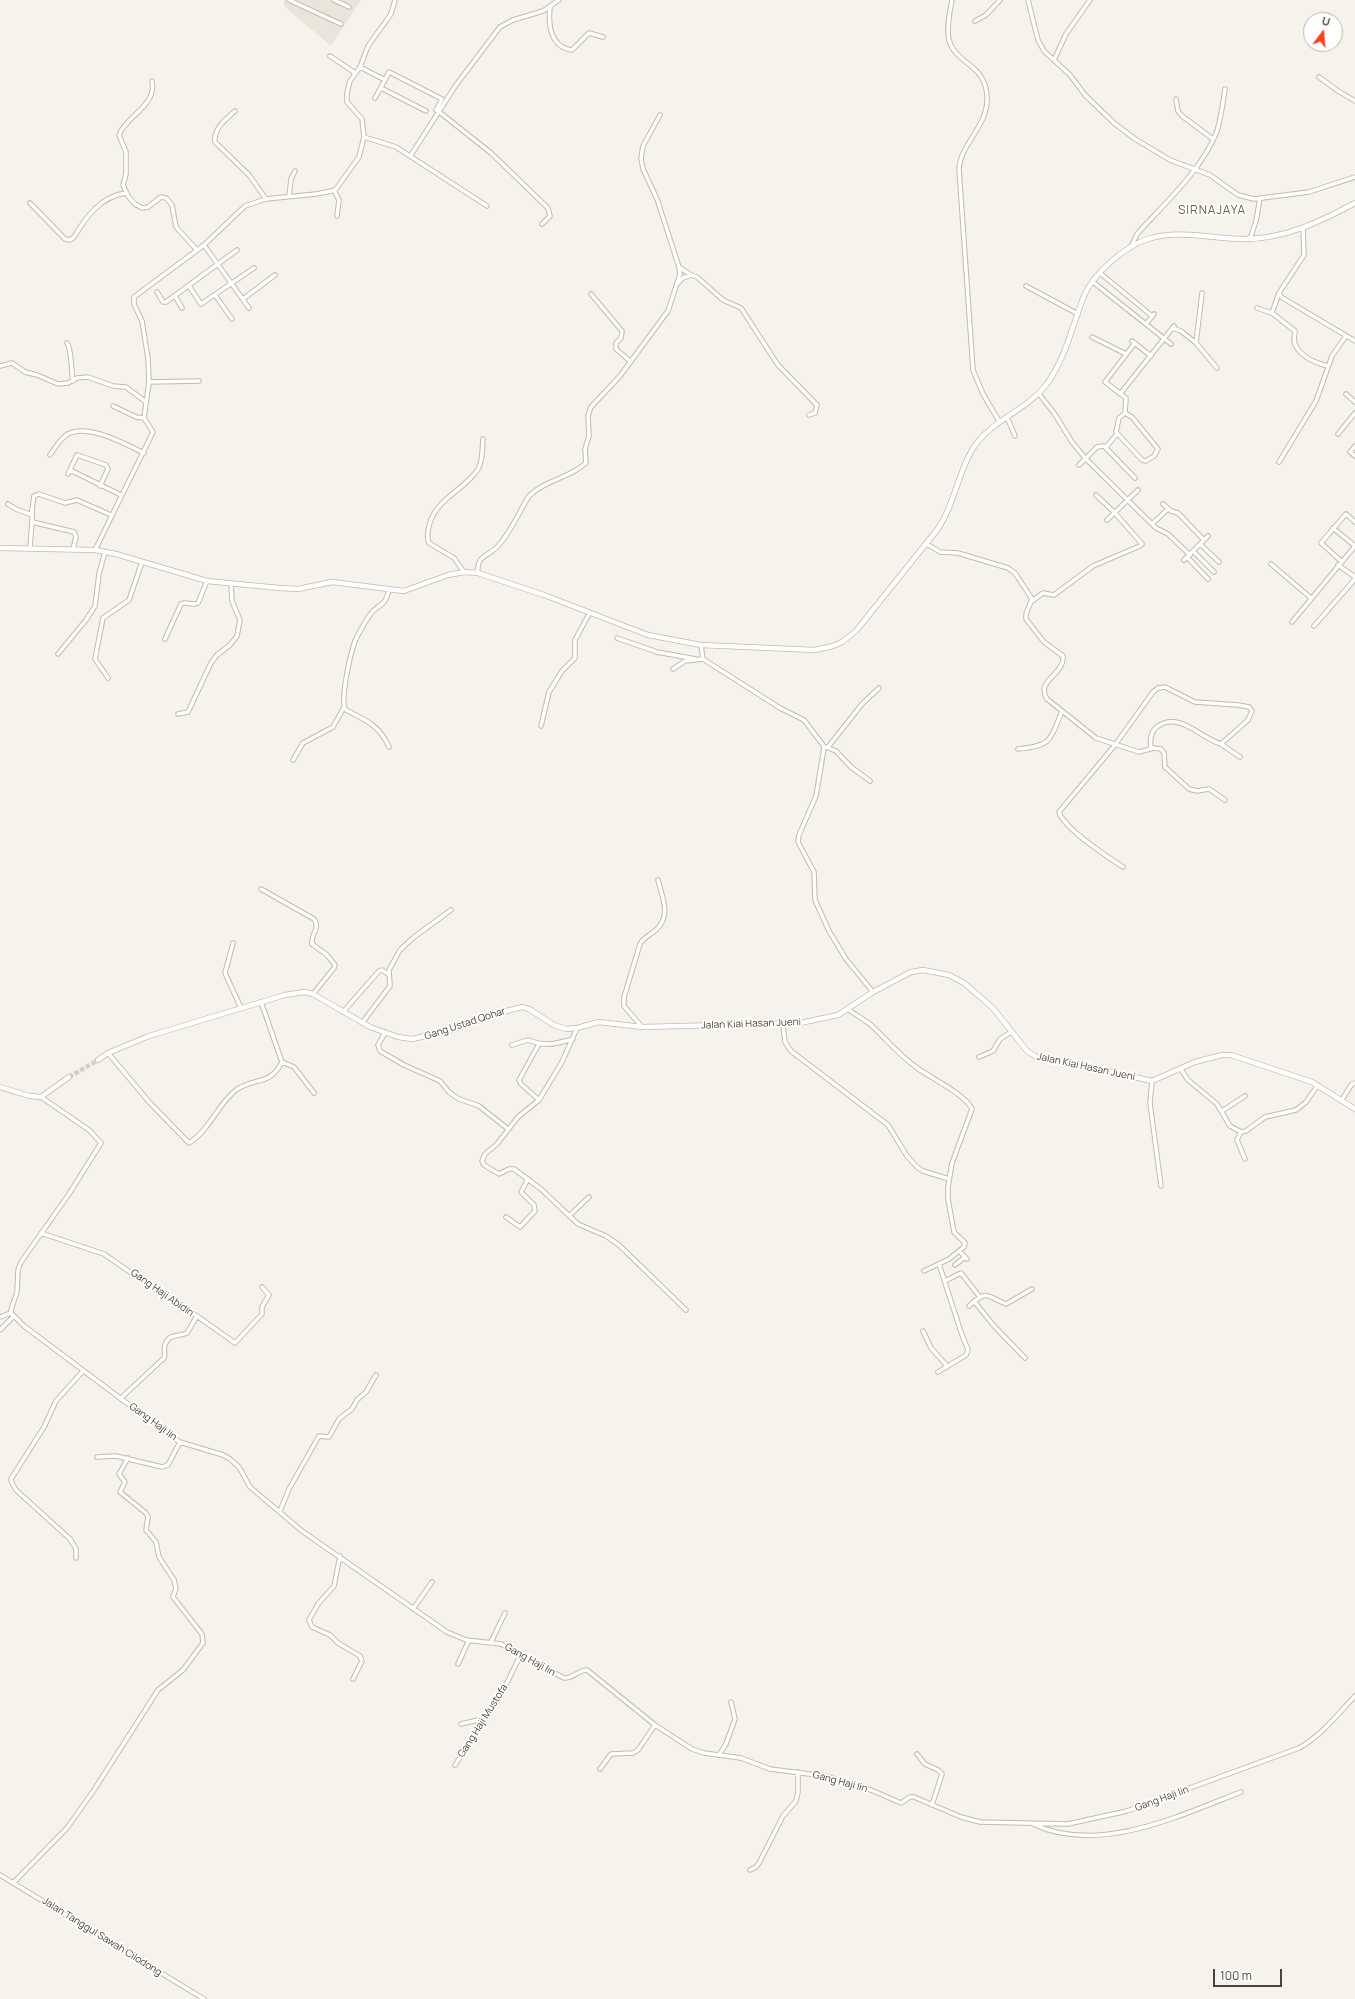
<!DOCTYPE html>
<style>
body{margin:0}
#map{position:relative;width:1355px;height:1999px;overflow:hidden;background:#f6f3ec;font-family:Manrope,sans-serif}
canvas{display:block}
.north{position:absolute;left:1303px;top:12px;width:40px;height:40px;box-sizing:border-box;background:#fff;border:1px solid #b7b4b0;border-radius:50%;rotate:16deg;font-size:11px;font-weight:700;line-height:16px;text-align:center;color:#4b4439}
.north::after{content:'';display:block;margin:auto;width:14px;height:18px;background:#fc3f1d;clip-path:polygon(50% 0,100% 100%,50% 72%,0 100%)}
.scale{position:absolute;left:1213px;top:1969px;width:69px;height:18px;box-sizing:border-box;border:2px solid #4b4439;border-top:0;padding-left:5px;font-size:12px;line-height:14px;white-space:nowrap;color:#4b4439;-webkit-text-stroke:3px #fff;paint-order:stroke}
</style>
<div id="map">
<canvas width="1355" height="1999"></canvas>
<div class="north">U</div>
<div class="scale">100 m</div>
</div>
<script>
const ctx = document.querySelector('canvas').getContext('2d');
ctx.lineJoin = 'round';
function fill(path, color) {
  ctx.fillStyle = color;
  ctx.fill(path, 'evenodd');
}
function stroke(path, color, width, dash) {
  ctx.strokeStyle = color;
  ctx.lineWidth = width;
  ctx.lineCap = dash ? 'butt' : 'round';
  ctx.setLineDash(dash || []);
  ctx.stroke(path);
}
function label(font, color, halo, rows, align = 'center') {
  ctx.font = font + ' Manrope,sans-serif';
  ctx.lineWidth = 3.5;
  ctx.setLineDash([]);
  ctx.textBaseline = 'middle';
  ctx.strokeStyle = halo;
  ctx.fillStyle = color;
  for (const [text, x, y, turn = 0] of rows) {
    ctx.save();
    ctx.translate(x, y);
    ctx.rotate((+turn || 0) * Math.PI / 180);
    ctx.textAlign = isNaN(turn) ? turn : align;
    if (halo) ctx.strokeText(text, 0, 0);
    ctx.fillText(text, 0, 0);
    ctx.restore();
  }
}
const residential = new Path2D(`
 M284 0H361L331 46 284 6Z`);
const tertiaryTunnel = new Path2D(`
 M69 1077 98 1060`);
const minor = new Path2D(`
 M289 0 341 24
 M334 0 349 7
 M952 0C950 12 946 27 949 40 956 65 985 63 987 96 989 126 961 142 959 169L973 370 983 394 999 421
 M1028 0 1038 40 1044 51 1070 75 1085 95 1114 123 1135 139 1170 160 1210 175 1238 195 1254 199 1309 192 1355 177
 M550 7C548 26 551 47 572 50L589 33 603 37
 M975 21 986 15 1000 0
 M330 56 355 73
 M1054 60 1066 34 1090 0
 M360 67 385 80 389 72 442 99 436 110
 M1319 77 1338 91 1355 101
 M152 81C157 106 126 116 119 135L126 152V174L123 185 128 196 135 204 142 208 148 207 161 197 166 198 172 205 176 227 196 249
 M381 88 426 111
 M375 98 385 80
 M1176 99 1178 111 1182 116 1213 139
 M235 111C226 119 213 129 215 142L249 175 266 199
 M438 111 491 153 548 208 550 216 542 224
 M364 137 396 147 487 206
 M411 155 456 85 500 27 513 20 543 11 559 0
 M334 190 339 200 337 216
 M289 196 291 179 295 171
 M30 203 65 239 70 240 74 237C86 217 101 196 126 193
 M1303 228 1304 255 1279 293 1281 297 1355 341
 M1250 239 1256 221 1260 198
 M204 245 249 308
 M1131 247 1137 234C1163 205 1203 169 1217 131 1221 118 1223 103 1225 89
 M679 267 691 275
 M1100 273 1152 316
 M1093 282 1171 344
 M678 283 683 278 691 275 697 277 723 300 741 308 778 365 817 405 815 413 809 415
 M189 286 201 304 254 268
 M1026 286 1078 314
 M157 292 163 302H166L237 250
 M1202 293 1196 343 1217 368
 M591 294 622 331 621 338 616 343V349L631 362
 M215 295 232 319
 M175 296 182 308
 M243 299 275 275
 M1257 308 1272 313 1295 331C1295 334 1294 336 1294 340 1296 355 1315 363 1328 366
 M1272 313 1279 293
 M1146 324 1154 314
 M1172 328 1181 331 1196 343
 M1092 337 1126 354
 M1132 341 1151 356
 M67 343C72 350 71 371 73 381
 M0 366 12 363 25 372 37 375 58 384 68 383 77 378 88 377 113 386 126 387 146 402
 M149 382 199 381
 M1039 394 1054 413 1072 442 1086 459 1156 528 1168 534 1190 555
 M1120 394 1174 326
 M1346 394 1355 402
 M113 406 136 417 144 418
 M1125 413 1132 417 1158 449 1154 456 1146 461 1142 460 1116 432 1119 418Z
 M1125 413 1126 398 1105 382 1135 343
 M1007 417 1015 436
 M1338 434 1355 413
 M1355 446 1350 452 1355 456
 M1106 447 1117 434
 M50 455C54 449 59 441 65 436 85 421 125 444 144 453
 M1279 462 1316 401 1332 356 1346 336
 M1079 465 1097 447 1104 446 1135 478
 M70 470 121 495
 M68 474 77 455 106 465 108 469 100 486
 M1096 495 1115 513 1142 544
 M8 504 16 509 32 515
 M1163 504 1171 511 1178 513 1204 540
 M1107 520 1138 490
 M32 522V510L34 496 39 494 65 503 77 500 111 515
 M1153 523 1168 509
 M1333 528 1355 546
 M927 544 940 552 958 553 1008 568 1015 573 1032 599 1026 614V619L1044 642 1063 656C1065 675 1035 680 1047 699L1096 738 1139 752 1154 748 1161 749 1164 753 1165 767 1189 789 1197 791 1209 789 1225 800
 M1200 544 1219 562
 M30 547 32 522 74 532 76 537 73 549
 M95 550 153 432 144 418 149 382 148 358 142 321 134 304V297L204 245 245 206 266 199 316 194 332 191 336 189 359 157 364 137 362 119 347 102V93L350 81 360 67 368 46 391 14 395 0
 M1193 551 1214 572
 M1187 557 1208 579
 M1184 560 1208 536
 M1341 561 1321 543 1346 514 1355 522
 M1271 564 1311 598
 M1338 565 1355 577
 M464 572 454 558 429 543C427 539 428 535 428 531 432 501 460 493 476 472 483 464 482 449 483 439
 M478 573C476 555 488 557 498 546 511 532 519 512 529 496 545 480 570 478 586 463L585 449 589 436 588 416 591 407 620 376 668 311 680 274 679 267 657 199 643 169 641 158 643 146 660 115
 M389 590C384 610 377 603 369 616 364 624 359 632 355 641 351 652 339 702 346 710 366 720 380 726 389 747
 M1032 601 1043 593 1054 595 1093 566 1140 546
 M1292 622 1355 546
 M1314 626 1355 579
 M617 638 657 652 696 659
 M165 639 181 604C187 601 192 606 198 603L207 581
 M701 645 703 659 780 708 804 720 823 745 824 748 816 796 799 835 798 842 814 872 815 900 829 931 846 959 873 992
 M58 654 86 620 95 606 99 574 105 552
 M673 669 685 661 703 659
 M108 678 95 659 103 618 129 600 142 562
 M178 714 188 712 211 663 217 655 230 645 237 636 240 620 232 601 231 584
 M541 726 549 692 562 671 575 658V640L589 614
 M1221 744 1240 757
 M826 747 836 751 851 767 870 781
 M828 747 862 704 879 688
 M1018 749C1051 746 1050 741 1062 711
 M293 760 303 743 333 727 344 707
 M1123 867C1108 857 1064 829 1059 812L1115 745 1153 692 1158 688 1165 687 1195 702 1238 705 1249 707 1252 711 1248 720 1221 744C1202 739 1179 711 1158 726 1150 732 1150 740 1151 749
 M261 889 314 919C321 929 310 934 312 944L327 955 335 965 334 968 313 994
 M233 943 225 973 241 1008
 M261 1002 282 1062 294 1067 314 1093
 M848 1009C855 1015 864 1019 871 1025 886 1039 899 1055 916 1067 930 1078 964 1093 972 1109L952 1163 948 1187V1199L954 1232 965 1243 964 1247 949 1259 924 1271
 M343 1012 379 971 382 970 388 974
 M362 1023 390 986 389 970 400 950 414 937 451 910
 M783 1025 785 1042 791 1051 888 1125 907 1156 917 1167 923 1171 949 1179
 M642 1027 624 1006V997L640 944C644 937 650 935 656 930 672 915 662 897 658 880
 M577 1028 562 1062 539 1100 518 1117 497 1144 485 1154 482 1161 484 1165 499 1174 509 1169H514L541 1189 578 1224 606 1236 619 1245 686 1310
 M385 1033 378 1045 380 1051 404 1065 440 1081 449 1092 459 1099 479 1106 508 1129
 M539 1044 519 1080 521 1084 539 1100
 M512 1045 528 1040C547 1047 554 1044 573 1039
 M108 1053 150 1103 189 1143C210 1130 217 1105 236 1090 255 1077 270 1086 282 1062
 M979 1057 993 1051 1000 1039 1011 1032
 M1180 1068 1188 1080 1217 1104 1230 1126 1241 1132 1246 1131 1265 1117 1296 1110 1306 1102 1318 1085
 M1152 1081 1150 1103 1161 1186
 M41 1097 89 1130 101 1143 69 1194 21 1262 18 1270 17 1292 11 1310V1313L24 1326 172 1437 180 1442 223 1455 230 1459 239 1467 250 1487 302 1531 447 1632 466 1640 501 1644 564 1678C573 1679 578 1670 587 1670L655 1725 692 1749 704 1753 741 1758 770 1769 825 1776 871 1790 901 1803 910 1797H914L961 1817 980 1822 1068 1824 1127 1811 1299 1748C1322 1735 1337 1715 1355 1696
 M1341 1101 1352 1084 1355 1083
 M1222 1111 1245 1096
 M1241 1132 1237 1140 1245 1159
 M569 1216 589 1197
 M506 1217 520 1227 535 1211 534 1205 521 1192 528 1179
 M41 1233 104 1254 153 1288 197 1316 187 1333C178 1337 169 1333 165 1345 163 1350 166 1353 164 1358L121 1398
 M960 1252 967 1259
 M955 1265 965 1257
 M945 1281 961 1273 979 1296
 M974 1301 994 1326 1025 1358
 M969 1306C987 1289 986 1296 1006 1304L1032 1289
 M197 1316 235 1343 262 1314V1307L269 1295 262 1287
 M0 1317 11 1313
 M0 1330 14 1316
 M923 1331 931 1348 947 1366
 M938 1372 966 1355 968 1350 961 1332 939 1264
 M97 1457 116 1456 162 1467 168 1465 180 1442
 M280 1511 289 1489 319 1436 329 1437 339 1419 352 1409 357 1400 366 1392 376 1375
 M340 1556 334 1586 318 1604 309 1620 312 1627 330 1635 338 1643 360 1656 362 1661 353 1679
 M76 1558V1549L70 1539 16 1490 12 1483 11 1479 44 1427 56 1401 83 1371
 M413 1609 432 1582
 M491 1642 505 1613
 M458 1664 469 1640
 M461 1724 487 1718
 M917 1754 925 1764 938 1770 942 1774 932 1805
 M719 1755 726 1744 735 1719 731 1702
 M455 1765 500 1697 520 1656
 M600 1769 611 1754 633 1753 638 1750 655 1725
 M1033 1824C1098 1855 1179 1816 1241 1792
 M750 1870 756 1867 759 1863 783 1816 796 1801 798 1792V1772
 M0 1875 204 1999
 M13 1883 67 1828 94 1790 158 1690 183 1670 203 1643 202 1634 173 1597 176 1588 174 1580 159 1557 156 1542 146 1530 148 1517 146 1513 120 1492 125 1482 119 1474 128 1458`);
const tertiary = new Path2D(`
 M0 548 95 550 116 554 207 581 279 588 298 589 332 582 404 591 448 575 464 572 478 573 544 595 648 635 701 645 815 650 833 646 842 642 856 631 937 530C954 506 957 476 972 450 990 420 1025 412 1046 385 1066 358 1072 326 1084 296 1093 274 1125 246 1148 239 1179 229 1212 239 1244 239 1284 239 1320 222 1355 203
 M98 1060 108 1053 149 1036 285 995 304 992 313 994 370 1027 398 1037 412 1039 452 1030 499 1013 522 1007 529 1009 554 1025 566 1029 577 1028 599 1022 642 1027 800 1023 838 1015 873 992 911 972 923 970 949 975 964 983 993 1008 1027 1051 1038 1058 1077 1064 1152 1081 1195 1062 1222 1055H1231L1312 1082 1355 1109
 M0 1087 30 1096 41 1097 69 1077`);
const streetNames = [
 ["Gang Ustad Qohar",465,1024,-18],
 ["Jalan Kiai Hasan Jueni",751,1024,-2],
 ["Jalan Kiai Hasan Jueni",1086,1067,12],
 ["Gang Haji Abidin",162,1293,35],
 ["Gang Haji Iin",153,1422,36],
 ["Gang Haji Iin",530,1660,29],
 ["Gang Haji Mustofa",483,1721,-58],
 ["Gang Haji Iin",840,1782,15],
 ["Gang Haji Iin",1162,1799,-20],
 ["Jalan Tanggul Sawah Cilodong",102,1937,32]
];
const quarterNames = [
 ["SIRNAJAYA",1212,211]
];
fill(residential, '#eae5da');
stroke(tertiaryTunnel, '#d4d0c8', 4.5, [4.5, 2]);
stroke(minor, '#c2bbae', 5.5);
stroke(tertiary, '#c2bbae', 6);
stroke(minor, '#fff', 3.5);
stroke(tertiary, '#fff', 4.5);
label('10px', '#4b4439', '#fff', streetNames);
ctx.letterSpacing = '1px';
label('12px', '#6e6250', '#fff', quarterNames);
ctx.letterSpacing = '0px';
</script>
